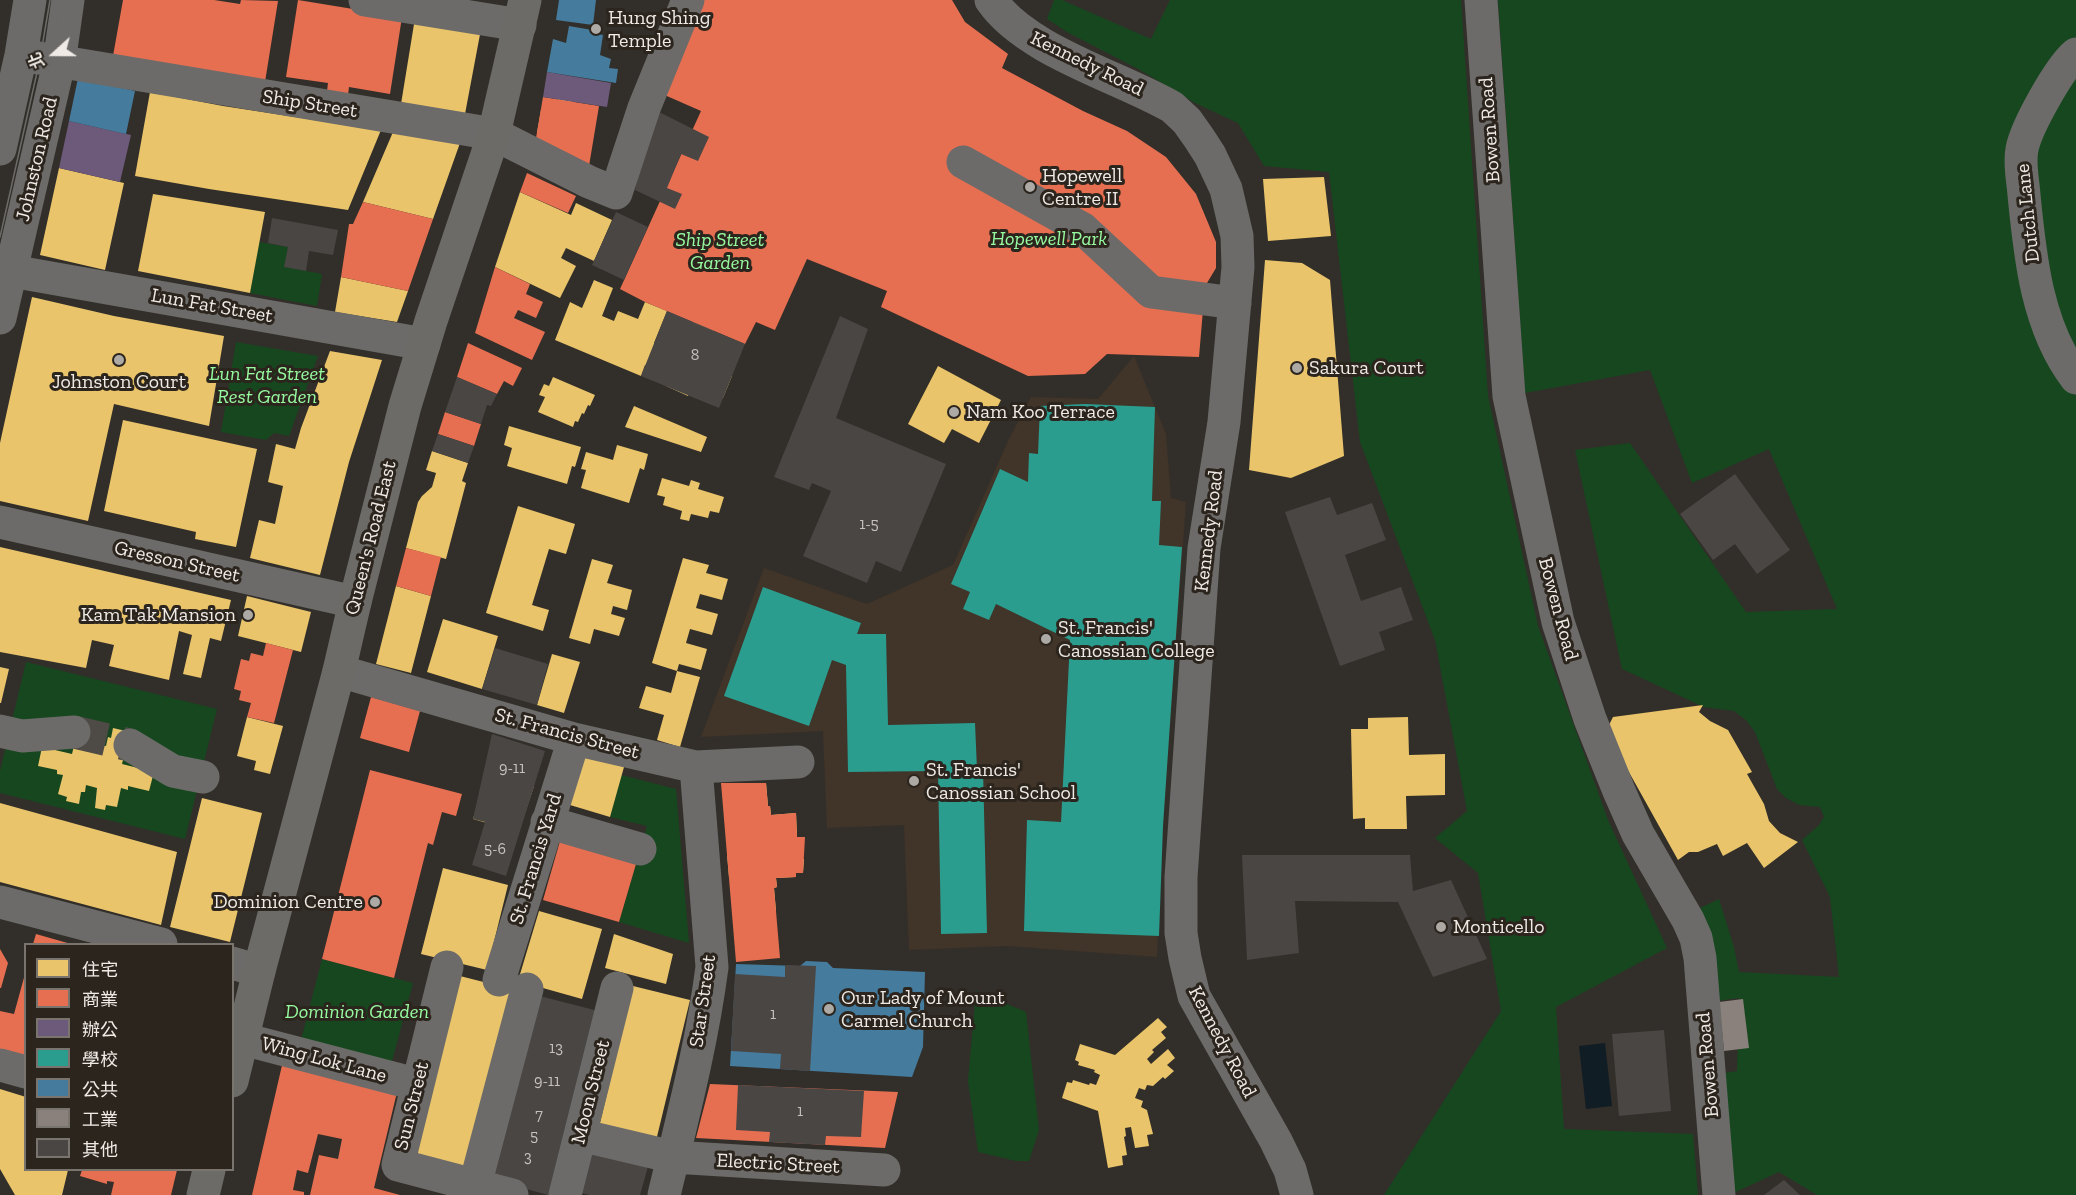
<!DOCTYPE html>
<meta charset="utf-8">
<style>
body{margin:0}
#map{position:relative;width:2076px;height:1195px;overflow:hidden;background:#322f2a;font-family:"Zilla Slab","Noto Sans TC",serif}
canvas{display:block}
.legend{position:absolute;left:24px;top:943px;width:210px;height:228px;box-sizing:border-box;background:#2c251e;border:2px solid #7a746e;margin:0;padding:8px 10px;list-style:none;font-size:18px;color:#efeae5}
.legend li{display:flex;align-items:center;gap:12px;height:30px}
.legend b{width:30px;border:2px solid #7a746e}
.north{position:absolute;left:24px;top:24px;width:60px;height:60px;-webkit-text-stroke:4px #2c251e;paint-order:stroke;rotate:249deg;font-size:16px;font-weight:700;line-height:24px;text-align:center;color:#efeae5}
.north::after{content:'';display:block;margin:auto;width:21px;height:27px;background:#efeae5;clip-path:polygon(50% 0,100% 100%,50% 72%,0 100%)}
</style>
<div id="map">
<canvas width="2076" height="1195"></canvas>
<ul class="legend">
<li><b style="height:16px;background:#e9c46a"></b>住宅</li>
<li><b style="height:16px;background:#e76f51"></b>商業</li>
<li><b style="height:16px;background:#6d597a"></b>辦公</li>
<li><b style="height:16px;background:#2a9d8f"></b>學校</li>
<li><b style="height:16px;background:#457b9d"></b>公共</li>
<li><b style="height:16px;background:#8a817c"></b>工業</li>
<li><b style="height:16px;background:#494644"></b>其他</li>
</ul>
<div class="north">北</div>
</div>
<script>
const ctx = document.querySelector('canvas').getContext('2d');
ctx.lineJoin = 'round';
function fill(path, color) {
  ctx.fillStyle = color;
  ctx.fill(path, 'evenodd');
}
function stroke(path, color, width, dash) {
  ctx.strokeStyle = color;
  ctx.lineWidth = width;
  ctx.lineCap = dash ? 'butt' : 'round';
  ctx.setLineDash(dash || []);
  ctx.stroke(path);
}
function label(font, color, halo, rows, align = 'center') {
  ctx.font = font + ' "Zilla Slab",serif';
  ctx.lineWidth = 6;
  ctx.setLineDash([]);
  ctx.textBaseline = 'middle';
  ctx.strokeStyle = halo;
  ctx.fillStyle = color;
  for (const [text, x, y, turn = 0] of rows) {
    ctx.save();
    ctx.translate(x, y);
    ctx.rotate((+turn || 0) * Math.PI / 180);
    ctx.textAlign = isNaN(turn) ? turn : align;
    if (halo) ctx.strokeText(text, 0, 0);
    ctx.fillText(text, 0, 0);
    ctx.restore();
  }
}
const education = new Path2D(`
 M1134 356 1166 434 1171 498 1186 502 1163 826 1157 957 1007 946 909 950 904 825 827 828 823 731 701 737 764 568 867 604 953 565 1009 439 1031 397 1098 399Z`);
const green = new Path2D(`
 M1054 0H1062L1151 39 1170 0H1461L1488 396 1538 626 1608 820 1667 948 1556 1007 1564 1129 1693 1134 1698 1195H1384L1501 1011 1478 873 1435 838 1467 811 1435 640 1360 442 1329 172 1264 166 1238 123 1195 103 1140 70 1067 32 1047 19Z
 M1498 0H2076V1195H1817L1779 1172 1729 1195 1718 1074 1737 1071 1739 998 1709 1002 1698 909 1719 899 1734 947 1739 972 1839 977 1830 897 1802 840 1819 825 1824 817 1820 807 1799 805 1786 798 1777 789 1755 732 1746 720 1734 711 1704 707 1622 669 1575 450 1630 443 1746 612 1837 609 1769 449 1692 483 1650 370 1525 393Z
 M259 242 288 247 285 267 322 274 317 306 250 293Z
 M236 342 318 356 289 436 274 433 266 440 221 432Z
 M26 662 217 709 185 839 0 793V771Z
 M621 775 676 789 689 943 619 922 647 826 610 817Z
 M322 959 413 983 391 1065 301 1040Z
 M976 991 1026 1012 1039 1130 1029 1161H1016L978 1152 968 1081Z`);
const water = new Path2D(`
 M1605 1043 1612 1106 1586 1109 1579 1046Z`);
const homes = new Path2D(`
 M415 18 481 29 465 114 401 104Z
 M150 92 223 106 381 130 348 210 209 189 135 176Z
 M558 99 574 102 571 116H576L572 140 567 139 565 153 549 150 552 136 537 133 541 110 556 113Z
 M393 132 460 143 433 219 363 202Z
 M59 168 124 183 105 270 40 255Z
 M1324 177 1331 236 1268 241 1263 179Z
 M520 192 571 215 576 203 612 220 594 261 566 248 561 258 576 266 560 298 495 267Z
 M153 194 265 212 250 293 138 271Z
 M1265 260 1302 263 1330 280 1344 456 1291 478 1249 470Z
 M341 277 408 291 397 322 335 312Z
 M594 280 613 288 602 316 614 321 618 311 638 319 645 302 667 311 654 343 680 354 693 322 714 331 701 363 732 376 723 398 692 385 688 396 666 386 671 376 645 365 641 376 555 340 570 302 582 308Z
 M32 297 114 316 224 336 209 426 114 404 88 521 0 501V443Z
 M330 351 382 360 349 462 320 575 250 558 259 520 275 524 283 486 268 482 276 444 295 449 301 428Z
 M938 366 1001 400 979 443 952 429 944 443 908 424Z
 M553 377 595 395 590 406 588 405 584 414 582 413 578 422 575 421 573 427 538 412 545 397 539 395 544 384 549 386Z
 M634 406 707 437 701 452 625 427Z
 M123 420 257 449 236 547 195 539 196 532 104 511Z
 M509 426 581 447 575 467 572 466 567 484 507 466 512 448 504 445Z
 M617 445 648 454 644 470 640 468 629 503 581 488 586 470 581 469 586 452 613 460Z
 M432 451 468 463 462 481 466 483 446 559 406 548 418 502 422 496 432 487 436 473 426 470Z
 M662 478 689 486 691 480 700 483 698 489 724 497 719 513 710 511 708 518 691 514 689 521 680 519 682 511 663 505 665 497 657 495Z
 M518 506 575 524 566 554 549 549 532 605 549 610 543 631 486 613Z
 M0 547 231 600 221 641 210 638 201 678 183 674 192 635 179 631 169 680 109 666 114 645 92 640 86 668 0 652Z
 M683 558 709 565 706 573 728 579 722 600 700 594 696 608 718 614 712 635 690 629 686 643 707 649 701 670 679 664 677 671 652 663Z
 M592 559 613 565 607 583 632 590 627 610 613 606 611 614 625 618 619 636 594 629 590 644 569 638Z
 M396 586 431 596 411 673 376 664Z
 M247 596 311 612 301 652 238 636Z
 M443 619 498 636 482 689 427 672Z
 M552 654 580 662 564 713 537 705Z
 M0 667 9 669 1 703H0Z
 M677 671 700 677 680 747 657 740 664 715 639 708 646 686 671 693Z
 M1703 705 1699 712 1710 721 1728 730 1752 772 1747 774 1764 804 1769 821 1780 833 1798 842 1764 868 1747 843 1723 856 1717 844 1698 852H1689L1678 860 1606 731 1613 717Z
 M247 717 283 726 270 774 254 770 256 761 237 756Z
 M1408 717 1409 755 1445 754V795L1406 796 1407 829H1365V818L1353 819 1351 729H1368V718Z
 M80 720 96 724 94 734H98L95 744 106 746 108 737 111 738 113 728 130 732 122 764 154 772 149 791 128 786V790L121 788 117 807 106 805 105 810 95 808 97 788 86 785 85 792H81L79 804 66 801 67 797 58 794 63 775 57 774V770L38 766 42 747 72 754Z
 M496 746 524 754 516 780 534 786 526 810 508 805 501 827 473 819Z
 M585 755 624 767 610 817 570 805Z
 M766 783 768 806H770L771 815 796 813 797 837 777 839 778 854 799 853V859H804L803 873H796V877L776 878 777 887 774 888 776 911 764 912V910H757L754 875 729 877 727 854 746 853 745 845 727 846 725 823 750 821 747 786Z
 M202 798 262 813 230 942 170 927Z
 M0 803 177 852 161 925 0 882Z
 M443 868 508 885 487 970 421 954Z
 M539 911 602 929 582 999 518 981Z
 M614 934 673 954 666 984 605 968Z
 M460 976 515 990 471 1172 415 1157Z
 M633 986 690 1000 655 1145 598 1131Z
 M1158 1018 1167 1027 1161 1032 1166 1038 1152 1050 1154 1052 1147 1059 1151 1064 1168 1049 1175 1058 1167 1065 1174 1071 1165 1079 1163 1077 1153 1086 1147 1085 1145 1090 1139 1088 1135 1098 1143 1101 1141 1107 1147 1110 1153 1134 1147 1135 1149 1146 1135 1148 1131 1127 1125 1128 1126 1136 1124 1137 1127 1155 1122 1156 1123 1165 1108 1168 1098 1111 1062 1098 1067 1082 1072 1083 1073 1080 1089 1085 1090 1083 1096 1085 1100 1075 1094 1072 1095 1070 1078 1065 1079 1062 1075 1060 1080 1044 1115 1055Z
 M0 1089 26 1097V1170H68L62 1195H15L0 1169Z`);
const shops = new Path2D(`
 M123 0H214L240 4 241 0 278 1 265 82 113 56Z
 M298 0 402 17 390 94 349 87 348 95 327 91 328 83 286 77Z
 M697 0H952L965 22 1008 54 1002 68 1083 111 1127 131 1166 157 1196 194 1216 242V268L1207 283 1204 298 1199 357 1107 354 1085 374 1028 376 881 307 887 291 807 259 775 330 756 322 745 344 645 302 620 289 701 111 660 93Z
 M543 97 599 106 589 166 535 144Z
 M527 173 576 196 568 213 520 192Z
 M363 202 433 219 408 291 341 277 349 224H353Z
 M495 267 530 284 526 294 543 302 536 318 518 310 514 318 545 332 532 360 475 333Z
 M468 343 522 368 513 386 504 381 497 394 457 377Z
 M445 412 481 424 474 446 438 434Z
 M406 548 441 557 431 596 396 586Z
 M266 643 293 650 274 723 247 717 251 703 239 700 241 691 234 689 241 659 249 661 251 653 263 656Z
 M371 697 420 711 409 752 360 738Z
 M370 770 462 794 456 816 442 812 433 845 428 843 394 978 322 959Z
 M721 783H766L768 806H770L771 815 796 813 797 837H805L803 873H796V877L776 878 777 887 774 888 780 958 736 962Z
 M560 841 636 864 619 922 543 900Z
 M36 934 71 944H33Z
 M0 949 8 963 1 988H0Z
 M25 974H26V1057L0 1050V1011L14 1014Z
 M283 1061 398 1088 374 1188 400 1195H310L319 1155 338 1159 342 1139 318 1134 308 1173 297 1170 293 1190 304 1192V1195H252Z
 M710 1084 898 1092 885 1148 696 1138Z
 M82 1170H177L171 1195H111L114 1182 107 1181V1184L80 1176Z`);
const offices = new Path2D(`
 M547 72 611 83 607 107 543 97Z
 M69 121 131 135 120 182 59 168Z`);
const schools = new Path2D(`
 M1085 404 1155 407 1152 501H1161L1159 545 1182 547 1163 826 1159 936 1024 931 1027 820 1061 822 1070 640 996 604 989 620 963 609 970 592 951 584 1000 469 1028 482 1029 453 1038 454 1040 406Z
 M763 587 861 623 857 634H886L888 725 975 723 977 769H983L987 933 941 934 938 771 848 772 846 665 832 660 809 726 724 696Z`);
const public = new Path2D(`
 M559 0H596L593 25 556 20Z
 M569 26 592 30V33L603 35 600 55 611 59 609 68 618 69 616 83 547 72 553 39 566 43Z
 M78 78 135 91 126 134 69 121Z
 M806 961 827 962 833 968 925 972 923 1047 912 1077 730 1066 736 964 800 966Z`);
const industry = new Path2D(`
 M1743 999 1749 1048 1724 1051 1719 1002Z`);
const building = new Path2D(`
 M653 109 709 137 698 161 681 154 667 188 682 194 675 209 635 190Z
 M616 212 648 227 624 280 592 265Z
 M272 218 338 230 333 255 309 251 306 271 284 267 288 247 268 243Z
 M667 311 745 344 719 408 641 376Z
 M840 316 868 329 836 418 946 464 901 572 876 561 867 583 803 556 831 491 812 483 809 490 774 477Z
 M457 377 497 394 491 406 487 405 481 424 445 412Z
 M438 434 474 446 468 463 432 451Z
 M1735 474 1790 550 1757 574 1735 544 1713 560 1680 514Z
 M1330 497 1337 515 1372 503 1386 540 1345 555 1361 601 1401 587 1413 620 1379 632 1385 650 1340 666 1285 512Z
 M495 648 548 664 537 705 482 689Z
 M492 734 545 751 506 876 472 865 485 822 473 819Z
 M1242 855H1410L1413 891 1451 880 1487 959 1433 977 1398 902 1295 901 1299 953 1247 960Z
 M785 965 816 966 810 1071 780 1069 781 1054 731 1051 735 974 785 977Z
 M532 994 602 1012 555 1195H548L487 1178Z
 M1664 1030 1671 1111 1619 1116 1612 1034Z
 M738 1085 864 1091 861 1137 826 1136 825 1145 769 1142 770 1132 736 1130Z
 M593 1148 649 1163 640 1195H590L581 1193Z
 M1784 1180 1800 1195H1764Z`);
const minorTunnel = new Path2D(`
 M74 732 130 745`);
const minor = new Path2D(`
 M365 0 520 25
 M991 0C1026 51 1118 76 1172 107L1187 121 1199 138 1210 155 1226 189 1237 236 1238 267 1224 422 1204 548 1181 877V933L1185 958 1194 996 1276 1141 1290 1170 1297 1195
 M1481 0 1509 396 1558 622 1590 719 1619 791 1638 834 1688 920 1696 938 1700 958 1719 1195
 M2076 54C2059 68 2026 128 2022 149 2019 164 2023 180 2024 195 2030 257 2037 327 2076 378
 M21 55 494 134 589 182 616 193 644 108 688 0
 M0 149 21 55 30 0
 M963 162 1083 229 1151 292 1235 303
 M0 269 424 344
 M0 318 59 63 68 0
 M0 522 355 602
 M339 671 574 739 696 767 798 762
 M0 731 22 736 74 732
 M130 745 173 771 203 777
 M547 822 640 849
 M0 902 161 944
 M232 963 259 971
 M447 967 398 1165 512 1195
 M499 980 574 739
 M243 1039 404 1081
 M0 1065 26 1072
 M580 1135 673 1157 884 1170
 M475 1185 527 989
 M565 1195 617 988
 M664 1195C682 1120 702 1044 712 967L696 767`);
const major = new Path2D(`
 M232 1081 259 971 339 671 355 602 405 406 431 321 494 134 525 0
 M203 1195 209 1170`);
const tram = new Path2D(`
 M0 237 40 59 50 0
 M0 286 54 44 60 0`);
const markers = [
 [596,29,6,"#ada9a4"],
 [1030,187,6,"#ada9a4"],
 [119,360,6,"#ada9a4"],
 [1297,368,6,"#ada9a4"],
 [954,412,6,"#ada9a4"],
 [248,615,6,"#ada9a4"],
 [1046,639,6,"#ada9a4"],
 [914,781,6,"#ada9a4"],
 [375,902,6,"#ada9a4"],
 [1441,927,6,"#ada9a4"],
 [829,1009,6,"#ada9a4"]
];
const numberNames = [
 ["8",695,355],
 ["1-5",869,524],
 ["9-11",512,768],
 ["5-6",495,849],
 ["1",773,1014],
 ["13",556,1048],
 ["9-11",547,1081],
 ["1",800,1111],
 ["7",539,1115],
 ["5",534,1136],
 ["3",528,1157]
];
const poiNames = [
 ["Hung Shing",608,18],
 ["Temple",608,41],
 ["Hopewell",1042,176],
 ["Centre II",1042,199],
 ["Sakura Court",1309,368],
 ["Johnston Court",119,382,"center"],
 ["Nam Koo Terrace",966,412],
 ["Kam Tak Mansion",236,615,"right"],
 ["St. Francis'",1058,628],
 ["Canossian College",1058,651],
 ["St. Francis'",926,770],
 ["Canossian School",926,793],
 ["Dominion Centre",363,902,"right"],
 ["Monticello",1453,927],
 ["Our Lady of Mount",841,998],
 ["Carmel Church",841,1021]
];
const streetNames = [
 ["Kennedy Road",1087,64,26],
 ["Ship Street",310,104,9],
 ["Bowen Road",1490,130,-94],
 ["Johnston Road",37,159,-77],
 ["Dutch Lane",2028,213,-96],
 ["Lun Fat Street",212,306,10],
 ["Kennedy Road",1209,531,-83],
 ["Queen's Road East",371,538,-76],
 ["Gresson Street",177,562,13],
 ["Bowen Road",1558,609,75],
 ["St. Francis Street",567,734,15],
 ["St. Francis Yard",536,859,-73],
 ["Star Street",703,1001,-82],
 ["Kennedy Road",1222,1042,62],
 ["Wing Lok Lane",324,1060,15],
 ["Bowen Road",1708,1065,-95],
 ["Moon Street",591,1092,-76],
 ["Sun Street",412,1106,-76],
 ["Electric Street",778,1164,3]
];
const parkNames = [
 ["Hopewell Park",1049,239],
 ["Ship Street",720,240],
 ["Garden",720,263],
 ["Lun Fat Street",267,374],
 ["Rest Garden",267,397],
 ["Dominion Garden",357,1012]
];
fill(education, '#413428');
fill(green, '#17471f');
fill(water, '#101d24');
fill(homes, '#e9c46a');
fill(shops, '#e76f51');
fill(offices, '#6d597a');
fill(schools, '#2a9d8f');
fill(public, '#457b9d');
fill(industry, '#8a817c');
fill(building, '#494644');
stroke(minorTunnel, '#4e4b46', 33, [33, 16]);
stroke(minor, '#6c6b69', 33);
stroke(major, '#6d6b68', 33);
stroke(tram, '#6d6b68', 1.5);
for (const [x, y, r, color] of markers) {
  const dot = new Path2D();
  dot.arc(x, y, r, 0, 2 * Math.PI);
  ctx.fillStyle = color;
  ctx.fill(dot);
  stroke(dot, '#2c251e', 2);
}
label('16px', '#c6c1bd', null, numberNames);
label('20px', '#efeae5', '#2c251e', poiNames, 'left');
label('20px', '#efeae5', '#2c251e', streetNames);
label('italic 20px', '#97fba0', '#2c251e', parkNames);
</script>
